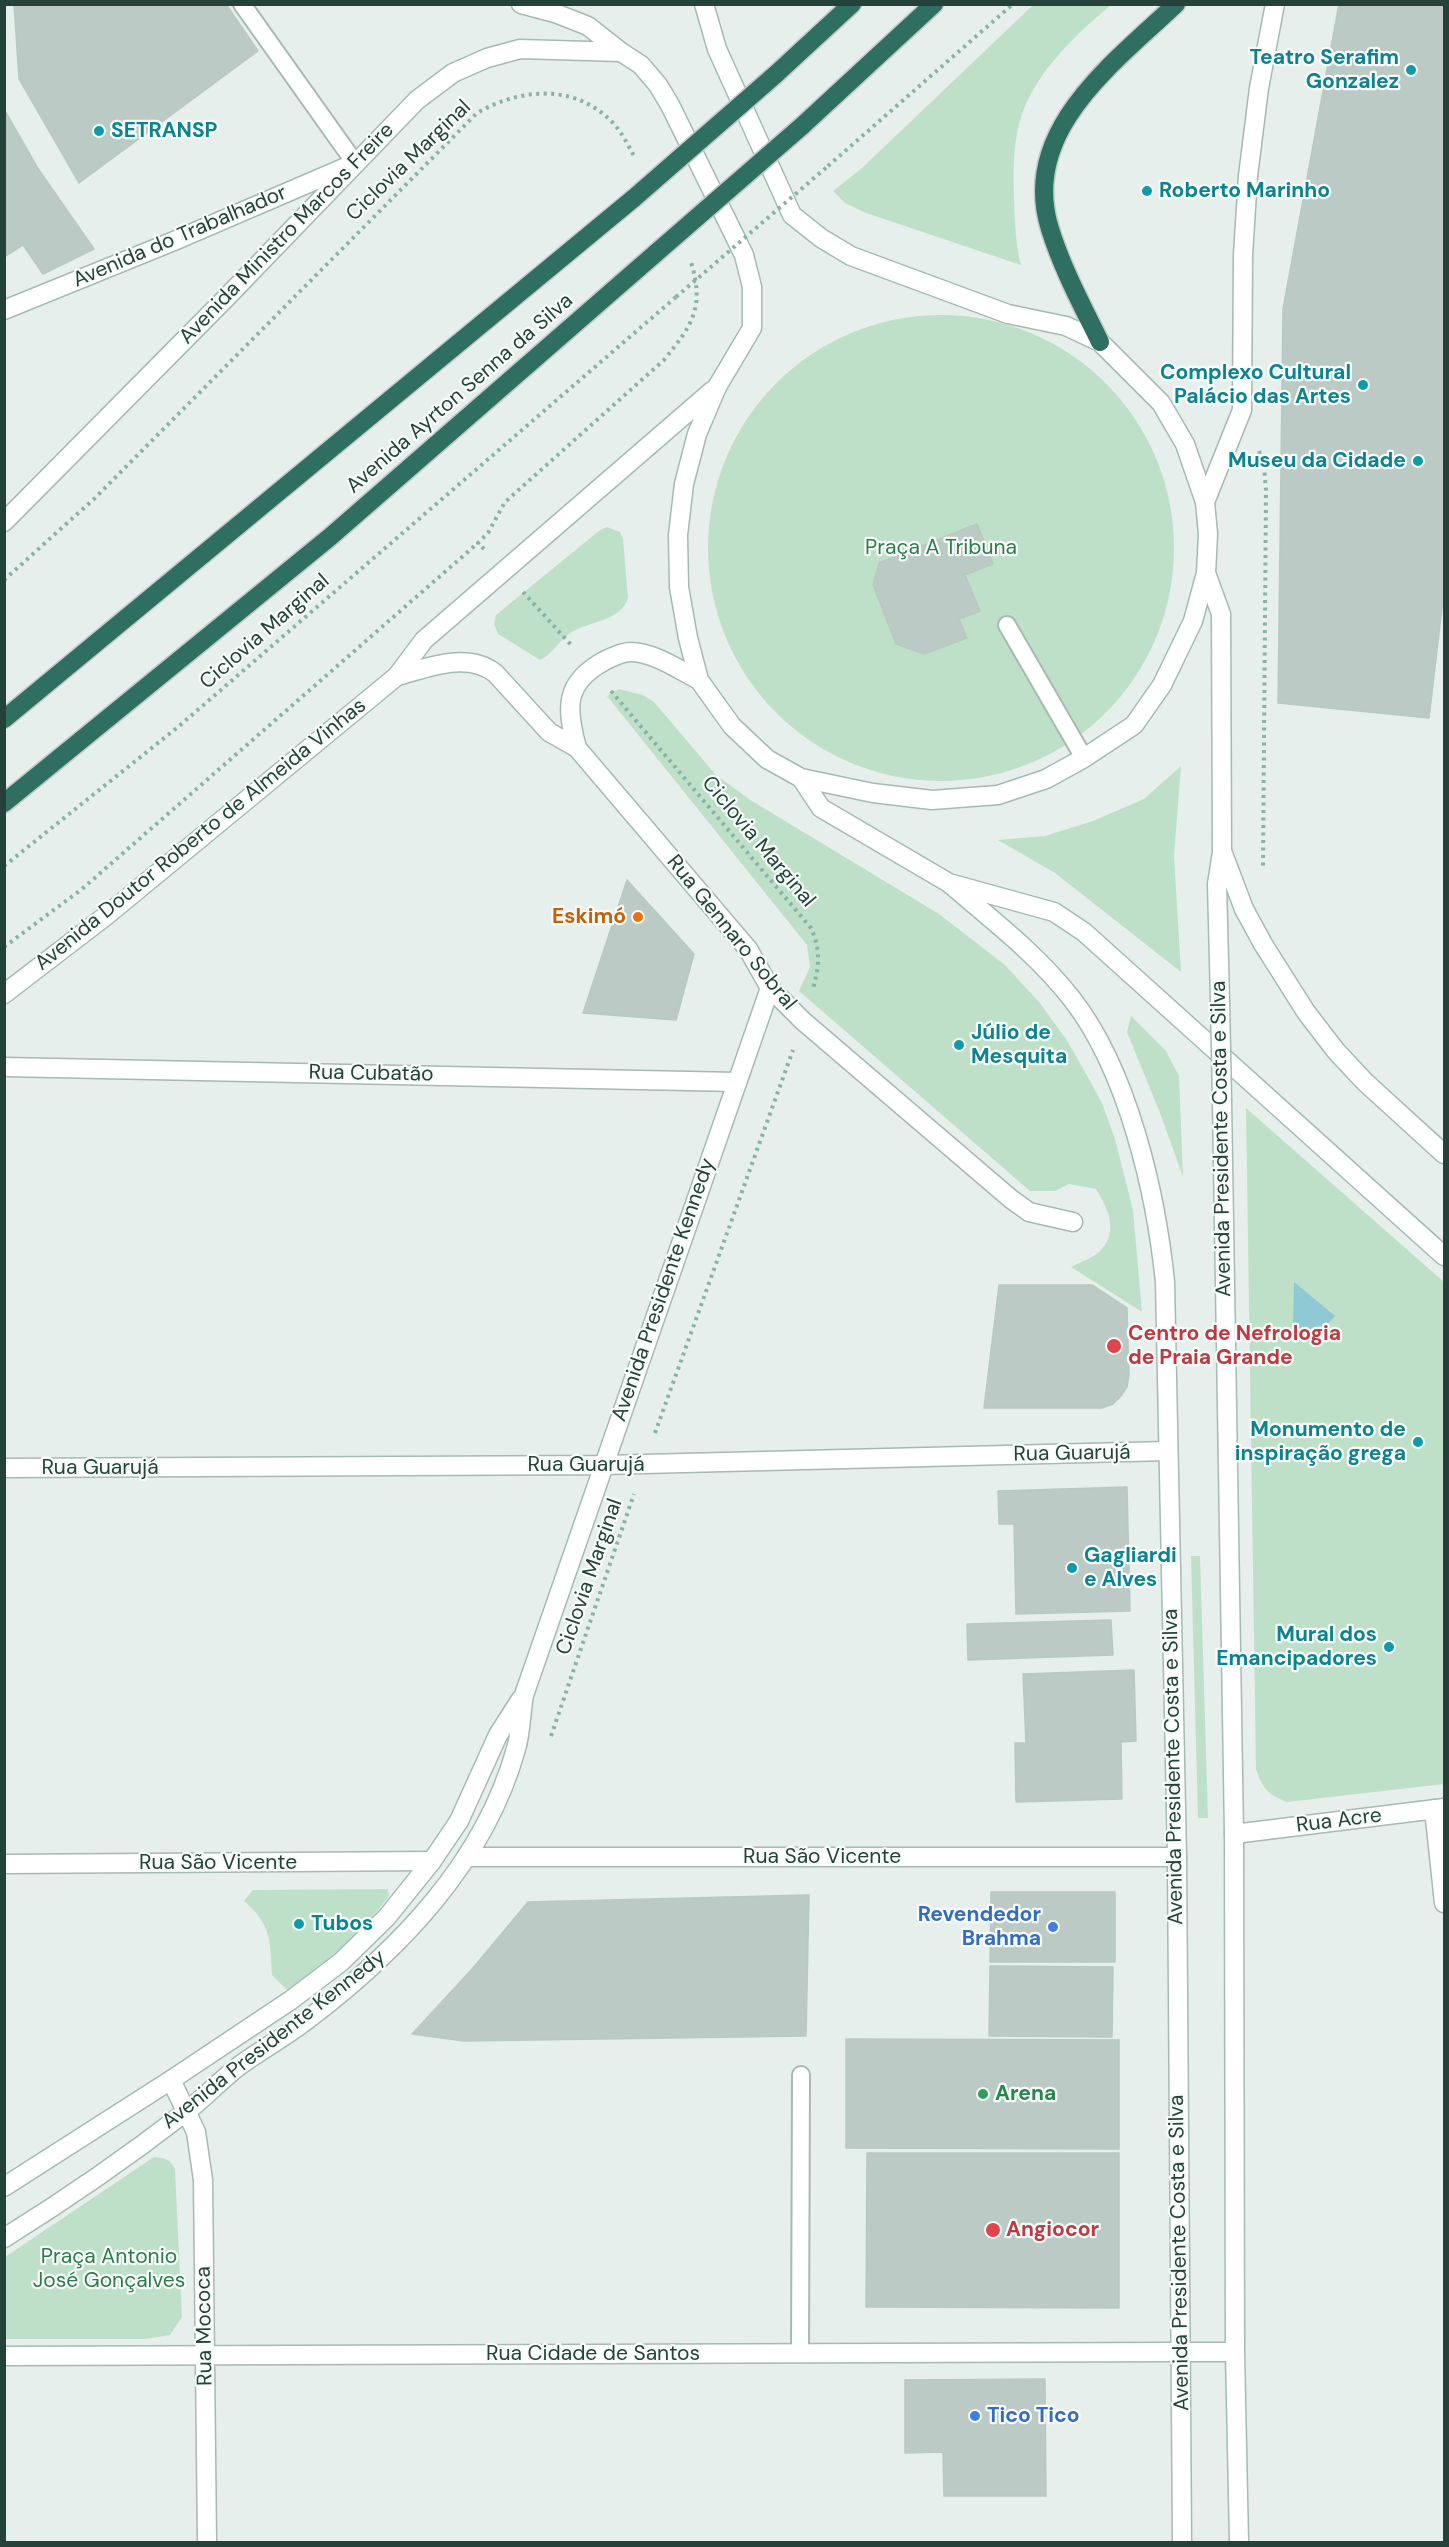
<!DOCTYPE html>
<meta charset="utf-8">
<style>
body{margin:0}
#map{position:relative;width:1449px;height:2547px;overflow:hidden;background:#e6efeb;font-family:"DM Sans",sans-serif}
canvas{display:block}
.frame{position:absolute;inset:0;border:6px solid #24423a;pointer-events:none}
</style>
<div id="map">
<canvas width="1449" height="2547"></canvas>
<div class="frame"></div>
</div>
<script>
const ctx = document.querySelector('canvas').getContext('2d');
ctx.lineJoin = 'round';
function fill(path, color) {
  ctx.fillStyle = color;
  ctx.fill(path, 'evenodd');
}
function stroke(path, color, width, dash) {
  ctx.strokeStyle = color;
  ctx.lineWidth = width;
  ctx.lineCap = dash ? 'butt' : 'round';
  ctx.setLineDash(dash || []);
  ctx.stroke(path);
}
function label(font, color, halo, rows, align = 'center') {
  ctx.font = font + ' "DM Sans",sans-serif';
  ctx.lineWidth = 4.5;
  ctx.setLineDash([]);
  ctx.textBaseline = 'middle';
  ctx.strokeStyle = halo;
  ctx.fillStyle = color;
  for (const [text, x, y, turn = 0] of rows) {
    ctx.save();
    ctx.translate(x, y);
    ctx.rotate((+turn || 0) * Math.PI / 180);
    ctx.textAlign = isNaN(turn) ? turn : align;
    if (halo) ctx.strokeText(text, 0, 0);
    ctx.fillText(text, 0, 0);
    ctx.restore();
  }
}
const green = new Path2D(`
 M1033 5H1111C1076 34 1038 70 1022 114 1013 140 1013 170 1014 197 1015 221 1015 242 1021 265L866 213 845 203 833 191 862 168Z
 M708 548a233 233 0 1 1 466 0a233 233 0 1 1-466 0Z
 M607 527 620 532 623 539 628 598C621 621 591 621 572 632 560 639 552 655 540 660L498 634 494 624 496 615 600 530Z
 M619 689 643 695 654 702 716 775 752 801 939 914 1005 965 1039 1002 1066 1039 1084 1070 1102 1103 1115 1139 1133 1210 1142 1312 1071 1267C1080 1262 1094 1258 1101 1250 1119 1230 1108 1209 1096 1189L1069 1184 1055 1191H1030L799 991 810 967 807 945 607 696Z
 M1181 766 1174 856 1181 972 1055 873 998 840 1045 836 1093 821 1144 799Z
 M1131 1016 1166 1051 1179 1076 1183 1177 1160 1113 1127 1032Z
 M1246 1108 1444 1282V1784L1287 1802C1268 1795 1262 1788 1256 1769Z
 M1191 1556H1200L1208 1818H1198Z
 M388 1889 389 1896C362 1933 324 1963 288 1991L272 1975C270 1941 272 1925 244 1901L253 1890Z
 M154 2157C165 2158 170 2159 175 2169L182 2317 170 2335 145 2339H5V2257Z`);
const water = new Path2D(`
 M1294 1282 1335 1316 1310 1343 1293 1326Z`);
const building = new Path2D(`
 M14 4H226L258 51 79 183 19 79Z
 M1339 4H1444V591L1429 718 1278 703 1283 309Z
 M4 109 39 170 94 249 43 274 23 245 4 257Z
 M977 524 993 564 965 575 980 611 959 619 967 638 924 654 896 644 873 585 879 563Z
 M627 880 694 954 676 1020 583 1013Z
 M999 1285H1092L1127 1308 1129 1375 1127 1387 1121 1396 1113 1404 1102 1408H984Z
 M1127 1487 1130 1611 1016 1614 1014 1524H999L998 1491Z
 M1111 1620 1113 1655 968 1660 967 1624Z
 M1134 1670 1136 1741 1121 1742 1122 1799 1016 1802 1015 1743H1026L1023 1674Z
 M991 1892H1115V1962H990Z
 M809 1895 806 2036 464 2041 412 2034 473 1968 528 1902Z
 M990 1966 1113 1967 1112 2037 989 2036Z
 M846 2039 1119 2040V2149L846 2148Z
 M867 2153H1119V2308L866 2307Z
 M1045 2379 1046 2496H944L943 2452 905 2453V2380Z`);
const path = new Path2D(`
 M828 166 1013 4
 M1259 451 1264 466 1266 490 1263 868
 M484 549 478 543 488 533 505 502 664 360C692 325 705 308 691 262
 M4 580 95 498 477 113C519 89 572 83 610 120 621 130 628 145 635 158
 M523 592 573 647
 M611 691 811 928C821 949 819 967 813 989
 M4 866 178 727 676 297
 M4 947 82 889 478 543
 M655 1433 793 1050
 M551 1736 634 1494`);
const service = new Path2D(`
 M242 4 355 163
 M1007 625 1084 758
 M800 2353 801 2075`);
const pedestrian = new Path2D(`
 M1205 502 1242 410 1243 255 1248 176 1259 88 1275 4`);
const minor = new Path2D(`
 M770 988 803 1021 1011 1199 1029 1212 1073 1222
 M4 1067 737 1082
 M1434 1809 1444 1903
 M1234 1834 1444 1808
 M468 1857H1177
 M4 1864 432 1861
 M171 2080 196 2132 203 2180 207 2542
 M4 2356 1181 2352`);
const tertiary = new Path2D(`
 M603 1465 1168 1451`);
const secondary = new Path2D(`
 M521 4 555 13 588 26 621 52 641 65 658 85 670 105 744 255 752 287V328L717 387 697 434 684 484 678 535 679 587 688 638 699 680 732 726 767 759 801 778 873 793 932 800 998 795 1046 779 1084 758 1134 725 1162 685 1193 621 1206 573 1208 534 1205 502 1185 444 1161 403 1100 342 1066 326 1008 314 851 256 821 238 792 215 717 49 704 4
 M4 310 174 241 346 167
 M4 522 225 299 417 100 453 73 487 58 520 49 621 52
 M1206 573 1221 614 1222 851 1244 909 1263 944 1306 1012 1336 1051 1365 1082 1444 1154
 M577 748C566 708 564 683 604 661 612 657 622 652 630 652 654 652 679 670 699 680
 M801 778 821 808 949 883 1054 912 1084 932 1444 1256
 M949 883C992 920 1037 954 1072 999 1128 1071 1156 1193 1165 1282L1177 1857 1182 2542
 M4 994 107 915 397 676 424 640 712 391
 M1220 1000 1217 884 1222 852
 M1222 1101 1234 1834 1235 2352 1239 2542
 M4 1468 603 1465
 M4 2187 171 2080 291 2000 341 1962 387 1917 432 1861 459 1821 498 1735 521 1699
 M4 2238C67 2199 129 2156 187 2111 205 2097 221 2080 239 2066 261 2050 285 2037 307 2020 399 1950 484 1863 516 1749 521 1732 521 1712 524 1695L770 988 748 949 577 748 549 732 495 673C467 651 427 668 397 676
 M1181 2352H1235`);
const motorway = new Path2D(`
 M775 75 852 4
 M802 126 934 4
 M1100 342C1082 305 1062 268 1050 229 1019 131 1114 63 1176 4
 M4 719 634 198
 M4 803 330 537 656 253`);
const pathBridge = new Path2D(`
 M676 297 828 166`);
const secondaryBridge = new Path2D(`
 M1220 1000 1222 1101`);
const motorwayBridge = new Path2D(`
 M634 198 775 75
 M656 253 802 126`);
const markers = [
 [1411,70,6,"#0f9aa8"],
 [99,131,6,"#0f9aa8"],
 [1147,191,6,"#0f9aa8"],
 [1363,385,6,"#0f9aa8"],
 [1418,461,6,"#0f9aa8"],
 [638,917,6,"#e8710a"],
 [959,1045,6,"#0f9aa8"],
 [1114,1346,8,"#e0444e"],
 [1418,1442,6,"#0f9aa8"],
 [1072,1568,6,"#0f9aa8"],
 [1389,1647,6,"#0f9aa8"],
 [299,1924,6,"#0f9aa8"],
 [1053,1927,6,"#3f7fe0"],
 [983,2094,6,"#2e9e5b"],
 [993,2230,8,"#e0444e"],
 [975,2416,6,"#3f7fe0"]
];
const cultureNames = [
 ["Teatro Serafim",1399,58],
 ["Gonzalez",1399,82],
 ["SETRANSP",111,131,"left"],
 ["Roberto Marinho",1159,191,"left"],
 ["Complexo Cultural",1351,373],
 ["Palácio das Artes",1351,397],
 ["Museu da Cidade",1406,461],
 ["Júlio de",971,1033,"left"],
 ["Mesquita",971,1057,"left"],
 ["Monumento de",1406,1430],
 ["inspiração grega",1406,1454],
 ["Gagliardi",1084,1556,"left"],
 ["e Alves",1084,1580,"left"],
 ["Mural dos",1377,1635],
 ["Emancipadores",1377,1659],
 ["Tubos",311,1924,"left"]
];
const streetNames = [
 ["Ciclovia Marginal",409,161,-44],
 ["Avenida Ministro Marcos Freire",287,234,-46],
 ["Avenida do Trabalhador",180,237,-23],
 ["Avenida Ayrton Senna da Silva",460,394,-41],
 ["Ciclovia Marginal",265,632,-41],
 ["Avenida Doutor Roberto de Almeida Vinhas",201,835,-39],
 ["Ciclovia Marginal",758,842,50],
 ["Rua Gennaro Sobral",731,933,51],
 ["Rua Cubatão",371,1074,1],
 ["Avenida Presidente Costa e Silva",1222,1139,-91],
 ["Avenida Presidente Kennedy",664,1290,-71],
 ["Rua Guarujá",1072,1454,-1],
 ["Rua Guarujá",586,1465],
 ["Rua Guarujá",100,1468],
 ["Ciclovia Marginal",590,1577,-71],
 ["Avenida Presidente Costa e Silva",1174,1767,-91],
 ["Rua Acre",1339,1821,-7],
 ["Rua São Vicente",822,1857],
 ["Rua São Vicente",218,1863],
 ["Avenida Presidente Kennedy",274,2040,-38],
 ["Avenida Presidente Costa e Silva",1180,2253,-91],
 ["Rua Mococa",205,2326,-91],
 ["Rua Cidade de Santos",593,2354]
];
const parkNames = [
 ["Praça A Tribuna",941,548],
 ["Praça Antonio",109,2257],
 ["José Gonçalves",109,2281]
];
const foodNames = [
 ["Eskimó",626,917]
];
const healthNames = [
 ["Centro de Nefrologia",1128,1334],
 ["de Praia Grande",1128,1358],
 ["Angiocor",1006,2230]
];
const shopNames = [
 ["Revendedor",1041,1915],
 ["Brahma",1041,1939],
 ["Tico Tico",987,2416,"left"]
];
const leisureNames = [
 ["Arena",995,2094]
];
fill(green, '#bfe0c8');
fill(water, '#8ec9d4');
fill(building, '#bbcac4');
stroke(building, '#b8c9c2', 1.5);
stroke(service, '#a8b8b2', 20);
stroke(pedestrian, '#a8b8b2', 21);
stroke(minor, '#a8b8b2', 21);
stroke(tertiary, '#a8b8b2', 21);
stroke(secondary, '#a4bbb3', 21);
stroke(motorway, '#c2cac8', 21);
stroke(path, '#86b3a5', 4, [3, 4.5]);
stroke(service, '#fff', 16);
stroke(pedestrian, '#fff', 18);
stroke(minor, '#fff', 18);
stroke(tertiary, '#fff', 18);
stroke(secondary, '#fff', 18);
stroke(motorway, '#2f6f62', 18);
stroke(secondaryBridge, '#a4bbb3', 21, []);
stroke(motorwayBridge, '#c2cac8', 21, []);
stroke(pathBridge, '#86b3a5', 4, [3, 4.5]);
stroke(secondaryBridge, '#fff', 18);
stroke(motorwayBridge, '#2f6f62', 18);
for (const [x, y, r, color] of markers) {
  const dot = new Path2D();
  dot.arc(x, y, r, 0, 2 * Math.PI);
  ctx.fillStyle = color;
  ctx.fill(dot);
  stroke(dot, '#f7fbf9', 2);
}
label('bold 21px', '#0d838f', '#f7fbf9', cultureNames, 'right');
label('21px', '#24423a', '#f7fbf9', streetNames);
label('21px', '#2d7a4b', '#f7fbf9', parkNames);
label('bold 21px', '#c56008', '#f7fbf9', foodNames, 'right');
label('bold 21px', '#be3a42', '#f7fbf9', healthNames, 'left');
label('bold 21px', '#366cbe', '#f7fbf9', shopNames, 'right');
label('bold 21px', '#27864d', '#f7fbf9', leisureNames, 'left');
</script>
